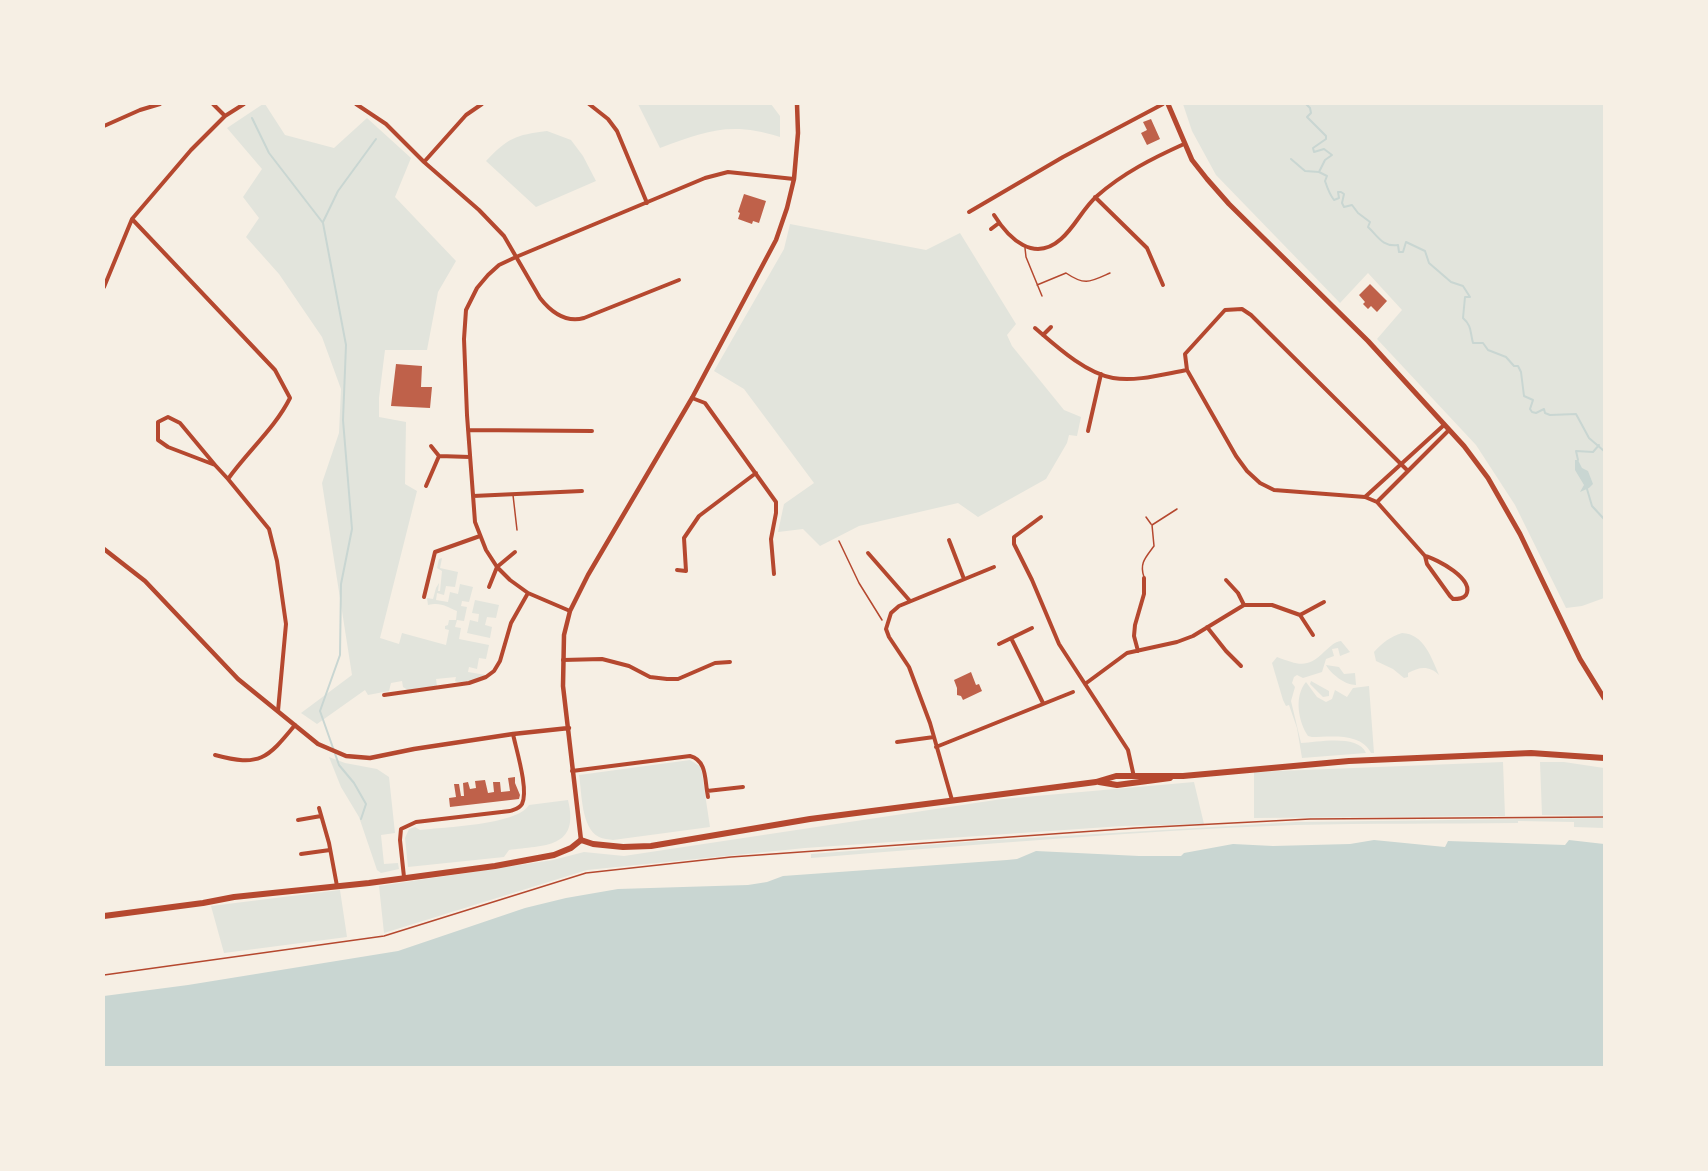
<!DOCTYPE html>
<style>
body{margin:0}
#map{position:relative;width:1708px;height:1171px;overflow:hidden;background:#f6efe4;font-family:"Work Sans",sans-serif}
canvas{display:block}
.frame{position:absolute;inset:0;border:105px solid #f6efe4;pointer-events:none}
</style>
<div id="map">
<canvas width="1708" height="1171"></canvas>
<div class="frame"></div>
</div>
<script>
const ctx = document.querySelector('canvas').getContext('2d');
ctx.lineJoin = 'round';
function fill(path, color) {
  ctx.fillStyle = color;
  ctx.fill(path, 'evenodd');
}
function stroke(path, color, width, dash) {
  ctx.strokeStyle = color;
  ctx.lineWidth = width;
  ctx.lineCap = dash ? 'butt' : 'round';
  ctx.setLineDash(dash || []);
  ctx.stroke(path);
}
const green = new Path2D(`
 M263 104H265L285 135 334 148 367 118 411 158 395 197 456 261 438 292 427 350H385L379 398V417L406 422 405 484 417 491 380 638 399 644 402 633 446 645 449 630 445 629V626L448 625 449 620H456L457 611C446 607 442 602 428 605L427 598 433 599 436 588 439 583 438 591H440L442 571 437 568 439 559 442 558 440 568 458 572 455 587 446 586 444 595 437 593 436 600 448 602 450 592 458 594 460 584 473 587 469 602 462 601 461 606 467 607 464 621 457 620 455 627 461 628 459 639 489 645 486 659 479 658 477 669 469 667 468 672 486 675C477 680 465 685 455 681L456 677 436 679 437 686 408 690 403 687 402 681 391 683 389 691 368 695 365 690 317 724 301 713 352 675 322 483 339 433 341 389 322 337 279 274 246 237 259 218 243 197 262 169 227 128Z
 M638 104H771L780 116V137C731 121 705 131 660 148Z
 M1183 104H1604V598L1582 606 1566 608 1515 505 1476 445 1377 339 1402 310 1368 273 1340 303 1216 175 1192 131Z
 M547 131 571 140 583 156 596 181 536 207 486 161C508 138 515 135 547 131Z
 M790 224 926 250 960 233 1016 324 1007 335 1012 346 1064 410 1081 417 1077 436 1069 435 1067 443 1046 479 978 517 958 503 859 526 820 546 803 529 778 532 784 504 814 483 744 389 714 371 784 249Z
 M475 600 499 605 496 618 487 617 485 625 492 627 490 638 467 633 470 620 478 622 479 614 472 613Z
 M1402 633C1424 634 1431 657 1439 675 1429 665 1419 667 1408 673V677L1404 678 1393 669 1376 661 1374 652C1383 642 1390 637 1402 633Z
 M1341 641 1350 652 1340 656 1338 648 1332 649 1334 656 1326 659 1322 672 1303 678 1297 675 1294 677 1292 683 1295 687 1291 701 1301 743C1319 742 1358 734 1366 753L1302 758 1297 728 1289 705 1286 706 1283 700 1272 663 1277 657C1299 665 1307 669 1325 651 1331 646 1334 642 1341 641Z
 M1326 665 1339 667 1344 674 1355 673 1356 685C1345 685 1331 674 1326 665Z
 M1311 681 1329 691V696L1323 697 1310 684Z
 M1306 682 1317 697 1326 702 1332 699 1335 690 1347 697 1353 688 1369 686 1374 753H1371C1361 732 1330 737 1312 737L1308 736C1298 721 1294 696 1306 682Z
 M329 757 345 763 377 769 389 777 395 833 381 835 384 864 398 863 399 869 381 873 377 870 359 817 341 787Z
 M690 760 701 767 710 827 613 840C609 839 603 839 599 837 581 828 582 793 579 775Z
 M1503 762 1505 816 1254 818V772Z
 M1540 762H1564L1604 768V816L1542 815Z
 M1194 782 1204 824 1122 826 805 848 587 870 384 933 379 886 553 860 584 852 624 856 1002 799Z
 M568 800C580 849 544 845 509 850L504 857 408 867 405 838 409 829 415 827 420 830C444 827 517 825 529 805Z
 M1604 818V828L1574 827V822L1518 821V823C1444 824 1370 823 1295 825 1134 831 972 845 811 858V854L979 841 1296 822Z
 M340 890 347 937 224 953 211 906Z`);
const water = new Path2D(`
 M1575 460H1578L1582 468 1588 471 1593 484 1589 488 1580 492 1584 485 1575 470Z
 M1374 840 1445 847 1448 841 1565 845 1569 840 1604 844V1067H104V996L188 985 398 951 525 908 566 898 618 889 748 885 767 882 783 876 1007 860 1017 859 1036 851 1139 856H1181L1184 853 1233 844 1273 846 1350 844Z`);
const stream = new Path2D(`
 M252 118 269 153 323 223 346 345 343 420 352 529 341 584 340 655 320 711 339 765 354 783 366 804 361 819
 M1291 159 1305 171 1319 172 1325 160 1332 155 1324 149 1314 152 1313 148 1326 139V136L1307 117 1311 113 1310 108 1306 104
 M1319 172 1327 176 1325 181C1327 187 1330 195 1334 200L1339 198 1338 192H1341L1344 194 1342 203 1344 207 1352 205 1358 213 1370 222 1368 227C1378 236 1382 247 1398 245L1399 252H1403L1406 242 1425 251 1429 263 1451 282 1463 286 1470 297H1465L1463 318C1472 326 1470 332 1473 343H1483L1488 350 1506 357 1514 366H1518L1521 372 1524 396 1533 400 1530 409 1532 412 1536 413 1544 409 1545 413 1550 415 1576 414 1589 438 1604 451
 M323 222 338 191 376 139
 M1578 460 1576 451 1593 452 1599 445
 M1587 489 1592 506 1604 519`);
const building = new Path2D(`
 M1151 119 1160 139 1147 145 1141 133 1147 130 1143 122Z
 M744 194 766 201 759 223 753 221 752 224 738 219 740 213 738 212Z
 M1370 284 1387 301 1377 312 1371 306 1368 309 1363 304 1365 302 1359 295Z
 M396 364 422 366 421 387H432L430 408 391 406Z
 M971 672 976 685 979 684 982 691 963 700 961 696 957 695V688L954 680Z
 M515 777V783L520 795 519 799 450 807 449 798 456 797 454 784H459L461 796H464L463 783 468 782 470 789 476 788 475 781 485 780 488 793 494 792 493 782H500L501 792 510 791 508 778Z`);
const path = new Path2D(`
 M839 541 859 583 882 620
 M104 975 384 936 586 873 731 857 1136 828 1310 819 1604 817`);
const service = new Path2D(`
 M1025 248 1026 257 1042 296
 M1037 285 1066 273C1085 286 1090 282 1110 273
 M513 495 517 530
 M1146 517 1151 524
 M1144 577C1139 563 1146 557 1154 546L1152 525 1177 509`);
const minor = new Path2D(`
 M213 104 225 116
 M356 104 386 124 424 162 479 210 504 236 540 298C551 312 566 323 584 318L679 280
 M589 104 608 119 617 131 647 203
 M104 126 140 110 160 104
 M424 162 466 115 482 104
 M1095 197 1147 248 1163 285
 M969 212 1063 157 1163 104
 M994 215C1009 239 1034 263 1061 239 1075 227 1083 208 1097 196 1123 173 1153 158 1184 144
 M132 219 275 370 290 398C275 428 248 451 228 479L269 529 277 561 286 624 278 711
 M991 229 999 223
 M104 287 132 219 191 150 225 116 244 104
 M1035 328C1056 346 1085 373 1113 378 1136 382 1164 374 1187 370
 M1043 335 1051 327
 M692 398 705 403 776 502V513L771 539 774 574
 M468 430 592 431
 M1088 431 1101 374
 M431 446 439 456
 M215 465 180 423 168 417 158 422V440L168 447 215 465 228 479
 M1408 471 1251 315 1242 309 1225 310 1185 354 1187 370 1236 456 1247 471 1260 483 1274 490 1365 497 1377 502 1425 556
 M426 486 439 456 470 457
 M473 496 582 491
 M1365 497 1444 425
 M1377 502 1449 430
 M1041 517 1014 537V544L1032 580 1059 644 1128 750 1134 777
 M949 540 964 579
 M868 553 910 601
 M1425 556C1437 559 1475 579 1466 595 1463 599 1458 599 1453 599L1450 596 1427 564Z
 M677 570 686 571 684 538 699 516 756 473
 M1226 580 1238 593 1244 605
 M489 587 497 567 515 552
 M424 597 435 552 480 536
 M570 611 528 593 510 580 497 567 486 550 475 522 467 415 464 339 466 310 477 288 488 275 499 265 516 257 705 178 728 172 794 179
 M1300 615 1313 635
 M1207 627 1226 651 1241 666
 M1011 638 1043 703
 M999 644 1032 628
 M1138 651 1134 636 1135 625 1144 594V578
 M563 660 602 659 629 666 650 677 667 679H678L715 663 730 662
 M1085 684 1127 653 1177 642 1193 636 1244 605H1272L1300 615 1324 602
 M384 695 469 683 486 677 494 671 500 661 511 623 528 593
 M897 742 934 737
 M936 747 1073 692
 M215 755C260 767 267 759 295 725
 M572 771 690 756C706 760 705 778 707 791L743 787
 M707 791 708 797
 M952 800 930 723 909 667 889 637 886 629 891 613 899 606 994 567
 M319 808 329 843 337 886
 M298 820 321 816
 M301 854 330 850
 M404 877 400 840 401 829 416 822 510 811C515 809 519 809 522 804 529 790 516 749 513 734`);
const tertiary = new Path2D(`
 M104 549 145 581 238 679 318 744 346 756 370 758 414 749 513 734 569 728
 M581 840 563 686 564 635 570 611 588 575 692 398 776 240 787 208 794 179 798 133 797 104`);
const secondary = new Path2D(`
 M1168 104 1192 160 1207 179 1229 204 1368 341 1464 446 1488 478 1520 534 1580 659 1604 698`);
const primary = new Path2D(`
 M1183 776 1349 761 1531 753 1604 758
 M1099 782 1117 785 1170 778
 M104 916 203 903 234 897 369 883 495 866 554 855 571 848 581 840 593 844 623 847 651 846 810 819 1096 782 1116 776H1184`);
fill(green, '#e2e4dc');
fill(water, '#c9d6d2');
stroke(stream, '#c9d6d2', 2);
fill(building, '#bf614a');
stroke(path, '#b5482f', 1.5);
stroke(service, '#b5482f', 1.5);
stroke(minor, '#b5482f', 4);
stroke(tertiary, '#b5482f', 4.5);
stroke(secondary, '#b5482f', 5);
stroke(primary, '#b5482f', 6);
</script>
